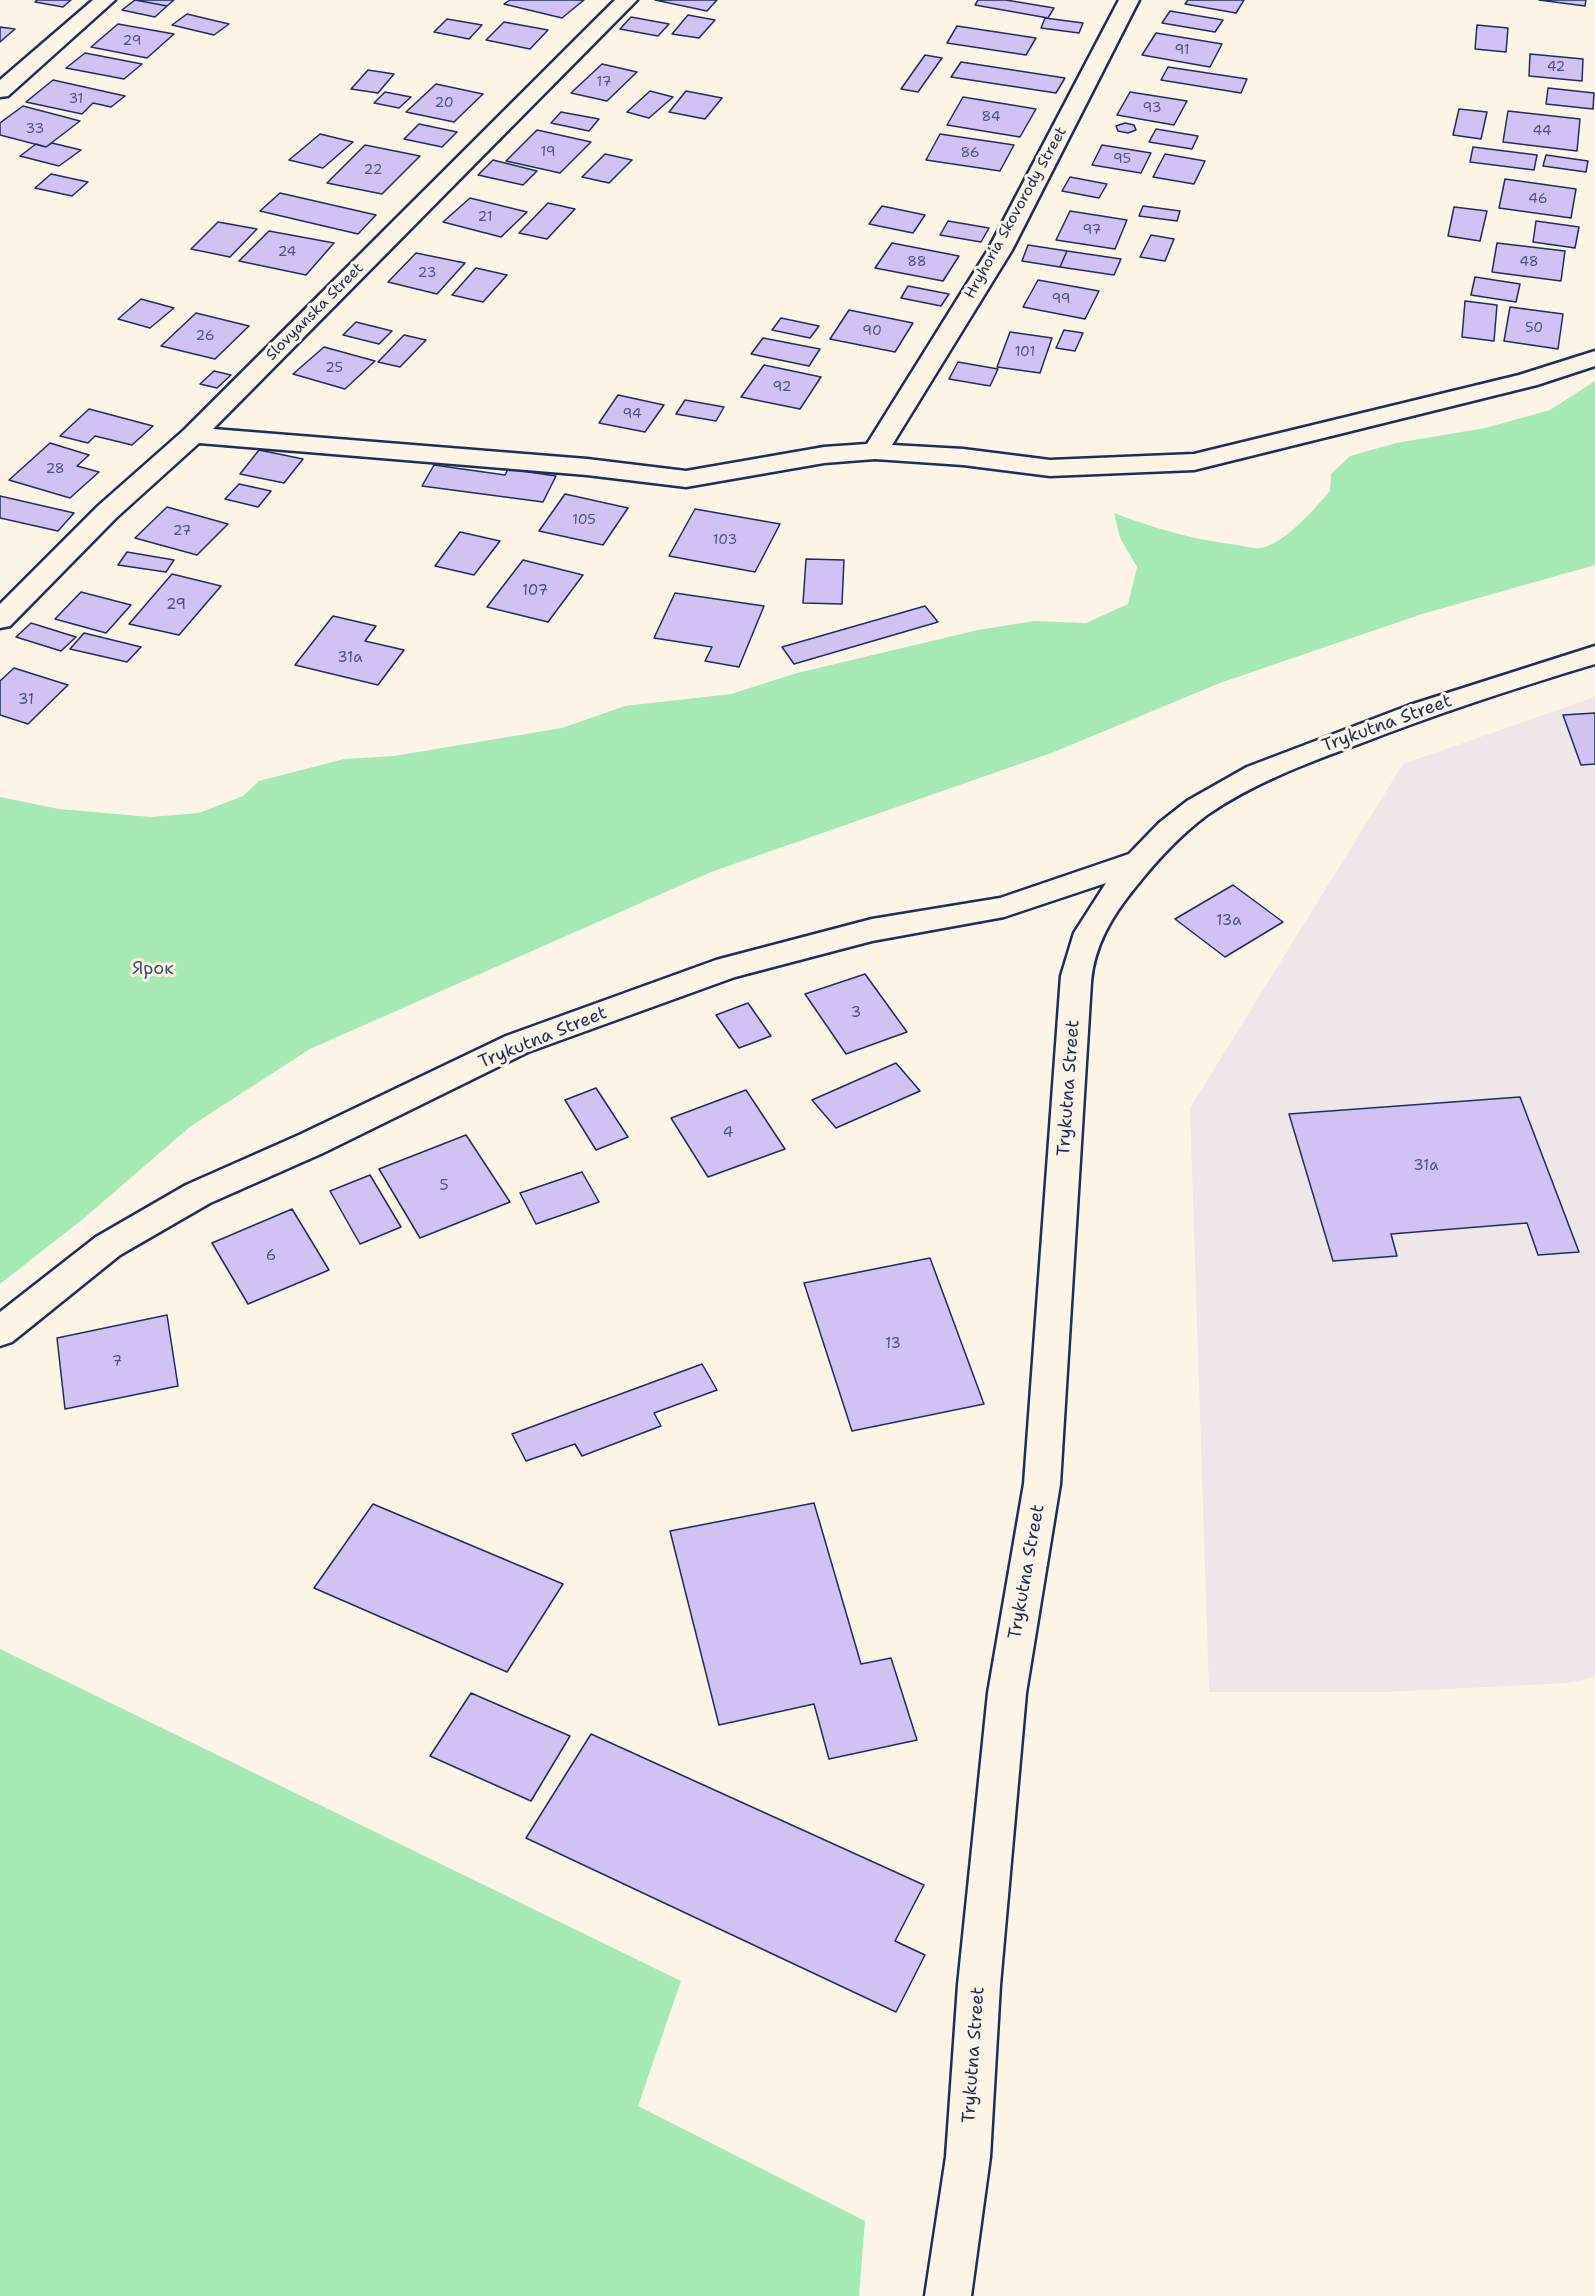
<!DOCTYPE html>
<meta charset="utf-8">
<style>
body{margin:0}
canvas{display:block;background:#fcf5e5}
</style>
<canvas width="1595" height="2296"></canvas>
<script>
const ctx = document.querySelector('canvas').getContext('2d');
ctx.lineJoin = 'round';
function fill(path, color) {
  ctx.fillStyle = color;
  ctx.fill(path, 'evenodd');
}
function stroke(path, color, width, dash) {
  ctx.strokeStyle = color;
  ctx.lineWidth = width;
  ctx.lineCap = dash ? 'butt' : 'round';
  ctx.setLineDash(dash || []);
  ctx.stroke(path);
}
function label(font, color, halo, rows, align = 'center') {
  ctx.font = font + ' "Shantell Sans",sans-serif';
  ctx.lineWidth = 6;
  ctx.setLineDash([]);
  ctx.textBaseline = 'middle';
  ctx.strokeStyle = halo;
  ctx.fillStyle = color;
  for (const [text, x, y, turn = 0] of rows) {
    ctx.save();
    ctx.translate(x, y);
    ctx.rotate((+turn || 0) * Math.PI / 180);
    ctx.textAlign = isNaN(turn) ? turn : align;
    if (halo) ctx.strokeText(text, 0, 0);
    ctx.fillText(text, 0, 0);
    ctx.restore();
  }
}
const built = new Path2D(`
 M1595 697V1677L1568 1683 1386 1692H1209L1190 1108 1403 764Z`);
const green = new Path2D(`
 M1595 381V565L1422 614 1220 683 1054 752 711 872 310 1049 191 1126 83 1219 0 1284V797L59 809 151 817 199 813 243 796 259 781 344 759 394 756 562 728 625 706 731 694 797 673 978 630 1034 621 1086 623 1128 604 1137 567 1120 538 1114 513C1154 528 1194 540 1237 545 1244 546 1253 549 1260 548 1285 544 1314 509 1330 491L1331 474 1350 456 1396 443 1485 428 1550 410Z
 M0 1649 681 1981 638 2106 865 2221 859 2296H0Z`);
const building = new Path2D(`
 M37 0H71L63 7 35 2Z
 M135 0H174L167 6Z
 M135 0 167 6 155 17 122 10Z
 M510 0H584L562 18 504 4Z
 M655 0H717L707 11Z
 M978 0H1006L1054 8 1048 18 975 5Z
 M1188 0H1244L1236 13 1185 4Z
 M1539 0H1586L1585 6Z
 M1170 11 1223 20 1215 32 1162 23Z
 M187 14 229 24 214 35 172 25Z
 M688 15 715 20 699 38 672 34Z
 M631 17 669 24 658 36 620 29Z
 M1045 18 1083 23 1079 33 1041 28Z
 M447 19 482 25 469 39 434 32Z
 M504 22 548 30 530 49 486 40Z
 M118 24 174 34 147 58 91 47Z
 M1477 25 1508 28 1506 52 1475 49Z
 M957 26 1036 38 1026 55 947 43Z
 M0 27 15 29 0 42Z
 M1156 33 1222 44 1210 67 1142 55Z
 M85 53 142 64 124 79 66 68Z
 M1530 54 1583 59 1582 81 1529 76Z
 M925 55 942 58 918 92 901 89Z
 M961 62 1065 78 1056 93 951 77Z
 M602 64 637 72 607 101 571 93Z
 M1168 67 1247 79 1241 93 1161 80Z
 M368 70 394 74 378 93 351 89Z
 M53 80 125 96 111 107 93 103 82 114 26 102Z
 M436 84 483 94 454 122 406 112Z
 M1548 88 1594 93 1593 109 1546 104Z
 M650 91 673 97 649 118 627 112Z
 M686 91 722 98 705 119 669 112Z
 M385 92 411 97 399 108 374 103Z
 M1130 92 1187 101 1174 125 1117 115Z
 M963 97 1036 109 1020 137 947 125Z
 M23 106 80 121 46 147 0 135V123Z
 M1459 109 1487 112 1481 139 1453 135Z
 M1508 111 1580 119 1577 151 1503 142Z
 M561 112 599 119 589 131 551 123Z
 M1125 123 1134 125 1136 130 1128 133 1118 131 1116 126Z
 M419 124 457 132 442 147 404 139Z
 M1156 129 1198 136 1192 149 1149 142Z
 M537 130 591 142 560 173 506 161Z
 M320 134 353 142 323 168 289 160Z
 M940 134 1014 145 1000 171 926 160Z
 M52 143 81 150 59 166 20 156 36 144 46 147Z
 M365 145 420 156 382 194 327 183Z
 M1102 145 1151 153 1141 173 1092 165Z
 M1473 147 1537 155 1534 170 1470 162Z
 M605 154 632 160 609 183 582 177Z
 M1165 154 1205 161 1194 184 1153 177Z
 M1546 155 1588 161 1586 172 1543 166Z
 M493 160 537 171 523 185 478 175Z
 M51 174 88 182 72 196 35 188Z
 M1070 177 1107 184 1099 198 1062 191Z
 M1505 179 1576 189 1571 218 1499 208Z
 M280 193 376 215 358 234 260 211Z
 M470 198 527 212 501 237 443 222Z
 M548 203 575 209 547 239 519 233Z
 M882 206 925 215 913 233 869 224Z
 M1143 206 1180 211 1177 221 1139 216Z
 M1454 207 1487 211 1480 241 1448 236Z
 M1070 211 1127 220 1115 249 1056 240Z
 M948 221 989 228 981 242 940 235Z
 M1536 221 1579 227 1575 248 1533 242Z
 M218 222 257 229 230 257 191 249Z
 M269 231 334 243 306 275 239 261Z
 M1151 235 1174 239 1165 261 1140 257Z
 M892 243 959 256 943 281 875 268Z
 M1497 243 1565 251 1561 281 1492 272Z
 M1028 245 1067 251 1060 267 1022 261Z
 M1067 251 1121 259 1114 275 1060 267Z
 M416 253 465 263 437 294 388 282Z
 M476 268 507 275 483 302 452 295Z
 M1475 277 1520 284 1516 302 1471 295Z
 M1038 280 1099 291 1085 319 1023 307Z
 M908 286 949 294 941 306 901 298Z
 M141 299 174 308 150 328 118 319Z
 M1465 301 1497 305 1494 341 1462 337Z
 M1510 307 1563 314 1558 349 1504 341Z
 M849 310 913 323 895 352 830 339Z
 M196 313 249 326 215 359 161 346Z
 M781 318 819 326 810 338 772 330Z
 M356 322 392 331 379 344 343 335Z
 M1064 330 1083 333 1075 351 1056 348Z
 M1010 332 1052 338 1040 373 997 367Z
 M404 335 426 340 400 367 378 362Z
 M763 338 820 349 809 366 751 354Z
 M324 347 375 361 345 389 293 374Z
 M958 362 998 369 990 386 949 379Z
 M764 365 821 377 800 409 741 397Z
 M214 371 231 375 217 388 200 384Z
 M618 395 664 405 645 432 599 423Z
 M685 400 724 407 716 421 676 414Z
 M89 409 153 426 132 445 95 436 88 443 60 436Z
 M50 443 89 455 77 466 99 472 70 498 9 480Z
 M259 450 303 459 284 483 240 474Z
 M434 465 505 475 508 469 556 476 543 502 422 486Z
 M239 484 271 491 258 507 225 499Z
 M565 494 628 508 603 545 539 531Z
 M0 496 74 513 58 531 0 518Z
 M167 507 228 524 197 555 135 538Z
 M695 509 780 524 755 572 669 556Z
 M460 532 500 541 474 575 435 566Z
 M127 552 174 560 166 572 118 565Z
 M806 559 844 560 842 604 803 603Z
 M523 560 583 575 548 622 487 607Z
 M172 574 221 586 179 635 129 624Z
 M81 592 131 605 106 633 55 619Z
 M675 593 764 606 739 667 705 661 712 647 654 638Z
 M925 606 938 622 794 664 782 647Z
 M333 616 376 626 365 641 404 650 378 685 295 665Z
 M31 623 76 637 61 651 16 637Z
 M84 633 141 647 127 662 70 649Z
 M14 668 68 685 28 724 0 715V681Z
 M1595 713V764L1581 765 1563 715Z
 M1233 885 1283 922 1225 957 1175 919Z
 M865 974 907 1032 846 1054 805 994Z
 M748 1003 771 1036 739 1048 716 1015Z
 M896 1063 920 1091 836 1128 812 1100Z
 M596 1088 628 1137 596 1150 565 1100Z
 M746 1090 785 1149 708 1177 671 1118Z
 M1520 1097 1579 1252 1538 1255 1527 1223 1391 1234 1397 1256 1333 1261 1289 1114Z
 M466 1135 510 1202 420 1238 379 1169Z
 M582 1172 599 1202 536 1224 520 1193Z
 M370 1175 401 1227 360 1244 330 1191Z
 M292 1209 329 1270 248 1304 212 1243Z
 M930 1258 984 1404 852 1431 804 1283Z
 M167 1315 178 1386 65 1409 57 1338Z
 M702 1364 717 1390 654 1413 661 1426 582 1456 575 1444 526 1461 512 1434Z
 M814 1503 861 1664 891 1658 917 1740 829 1759 814 1704 719 1725 670 1531Z
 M373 1504 563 1584 507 1672 314 1588Z
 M471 1693 570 1736 531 1801 430 1756Z
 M591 1734 924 1885 895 1941 925 1955 896 2012 526 1838Z`);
const minor = new Path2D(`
 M93 0H115L8 96 0 97V80Z
 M615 0H637L213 429 587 459 686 471 824 447 867 444 988 250 1119 0H1139L1012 250 892 445 963 449 1050 460 1194 454 1519 375 1595 351V366L1537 385 1194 470 1050 476 963 465 875 459 824 463 686 487 587 475 199 443 116 518 10 626 0 628V604L98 506 184 430Z
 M1595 646V664C1515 688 1436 714 1359 744 1307 763 1253 783 1207 815 1179 836 1156 861 1134 889 1112 916 1094 946 1091 982L1060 1484 1026 1693 1000 1985 990 2157 971 2296H925L946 2157 958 1985 988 1693 1024 1484 1061 976 1074 933 1106 883 1004 917 872 941 735 977 528 1052 323 1153 210 1203 120 1255 12 1342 0 1346V1312L96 1237 186 1185 299 1135 506 1036 716 960 872 919 1000 898 1129 854 1159 823 1187 801 1247 767 1410 705Z`);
const farNumbernames = [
 ["29",132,41],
 ["91",1182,50],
 ["42",1556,67],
 ["17",604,82],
 ["31",76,99],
 ["20",444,103],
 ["93",1152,108],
 ["84",991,117],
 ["33",35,129],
 ["44",1542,131],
 ["19",548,152],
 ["86",970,153],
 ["95",1122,159],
 ["22",373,170],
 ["46",1538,199],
 ["21",485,217],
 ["97",1092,230],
 ["24",287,252],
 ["88",917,262],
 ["48",1529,262],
 ["23",427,273],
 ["99",1061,299],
 ["50",1534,328],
 ["90",872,331],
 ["26",205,336],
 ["101",1025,352],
 ["25",334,368],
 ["92",782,387],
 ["94",632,414],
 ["28",55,469],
 ["105",584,520],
 ["27",182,531],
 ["103",725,540]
];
const farStreetnames = [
 ["Hryhoria Skovorody Street",1016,213,-61],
 ["Slovyanska Street",315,312,-45]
];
const numberNames = [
 ["107",535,591],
 ["29",176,605],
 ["31а",350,658],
 ["31",26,700],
 ["13а",1229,921],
 ["3",856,1013],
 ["4",728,1133],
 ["31а",1426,1166],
 ["5",444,1186],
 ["6",271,1256],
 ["13",893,1344],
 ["7",117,1362]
];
const streetNames = [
 ["Trykutna Street",1387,724,-20],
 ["Trykutna Street",543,1038,-22],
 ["Trykutna Street",1069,1088,-86],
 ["Trykutna Street",1027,1572,-80],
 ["Trykutna Street",974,2055,-86]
];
const parkNames = [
 ["Ярок",153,969]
];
fill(built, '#efe6e9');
fill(green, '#a5eab5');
fill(building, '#d2c2f3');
stroke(building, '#1b2f5e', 1.5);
stroke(minor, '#1b2f5e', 5);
fill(minor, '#fcf5e5');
label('14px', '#495483', null, farNumbernames);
label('15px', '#1b2f5e', '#fcf5e5', farStreetnames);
label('15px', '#495483', null, numberNames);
label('18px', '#1b2f5e', '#fcf5e5', streetNames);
label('18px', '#37546f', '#fcf5e5', parkNames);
</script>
